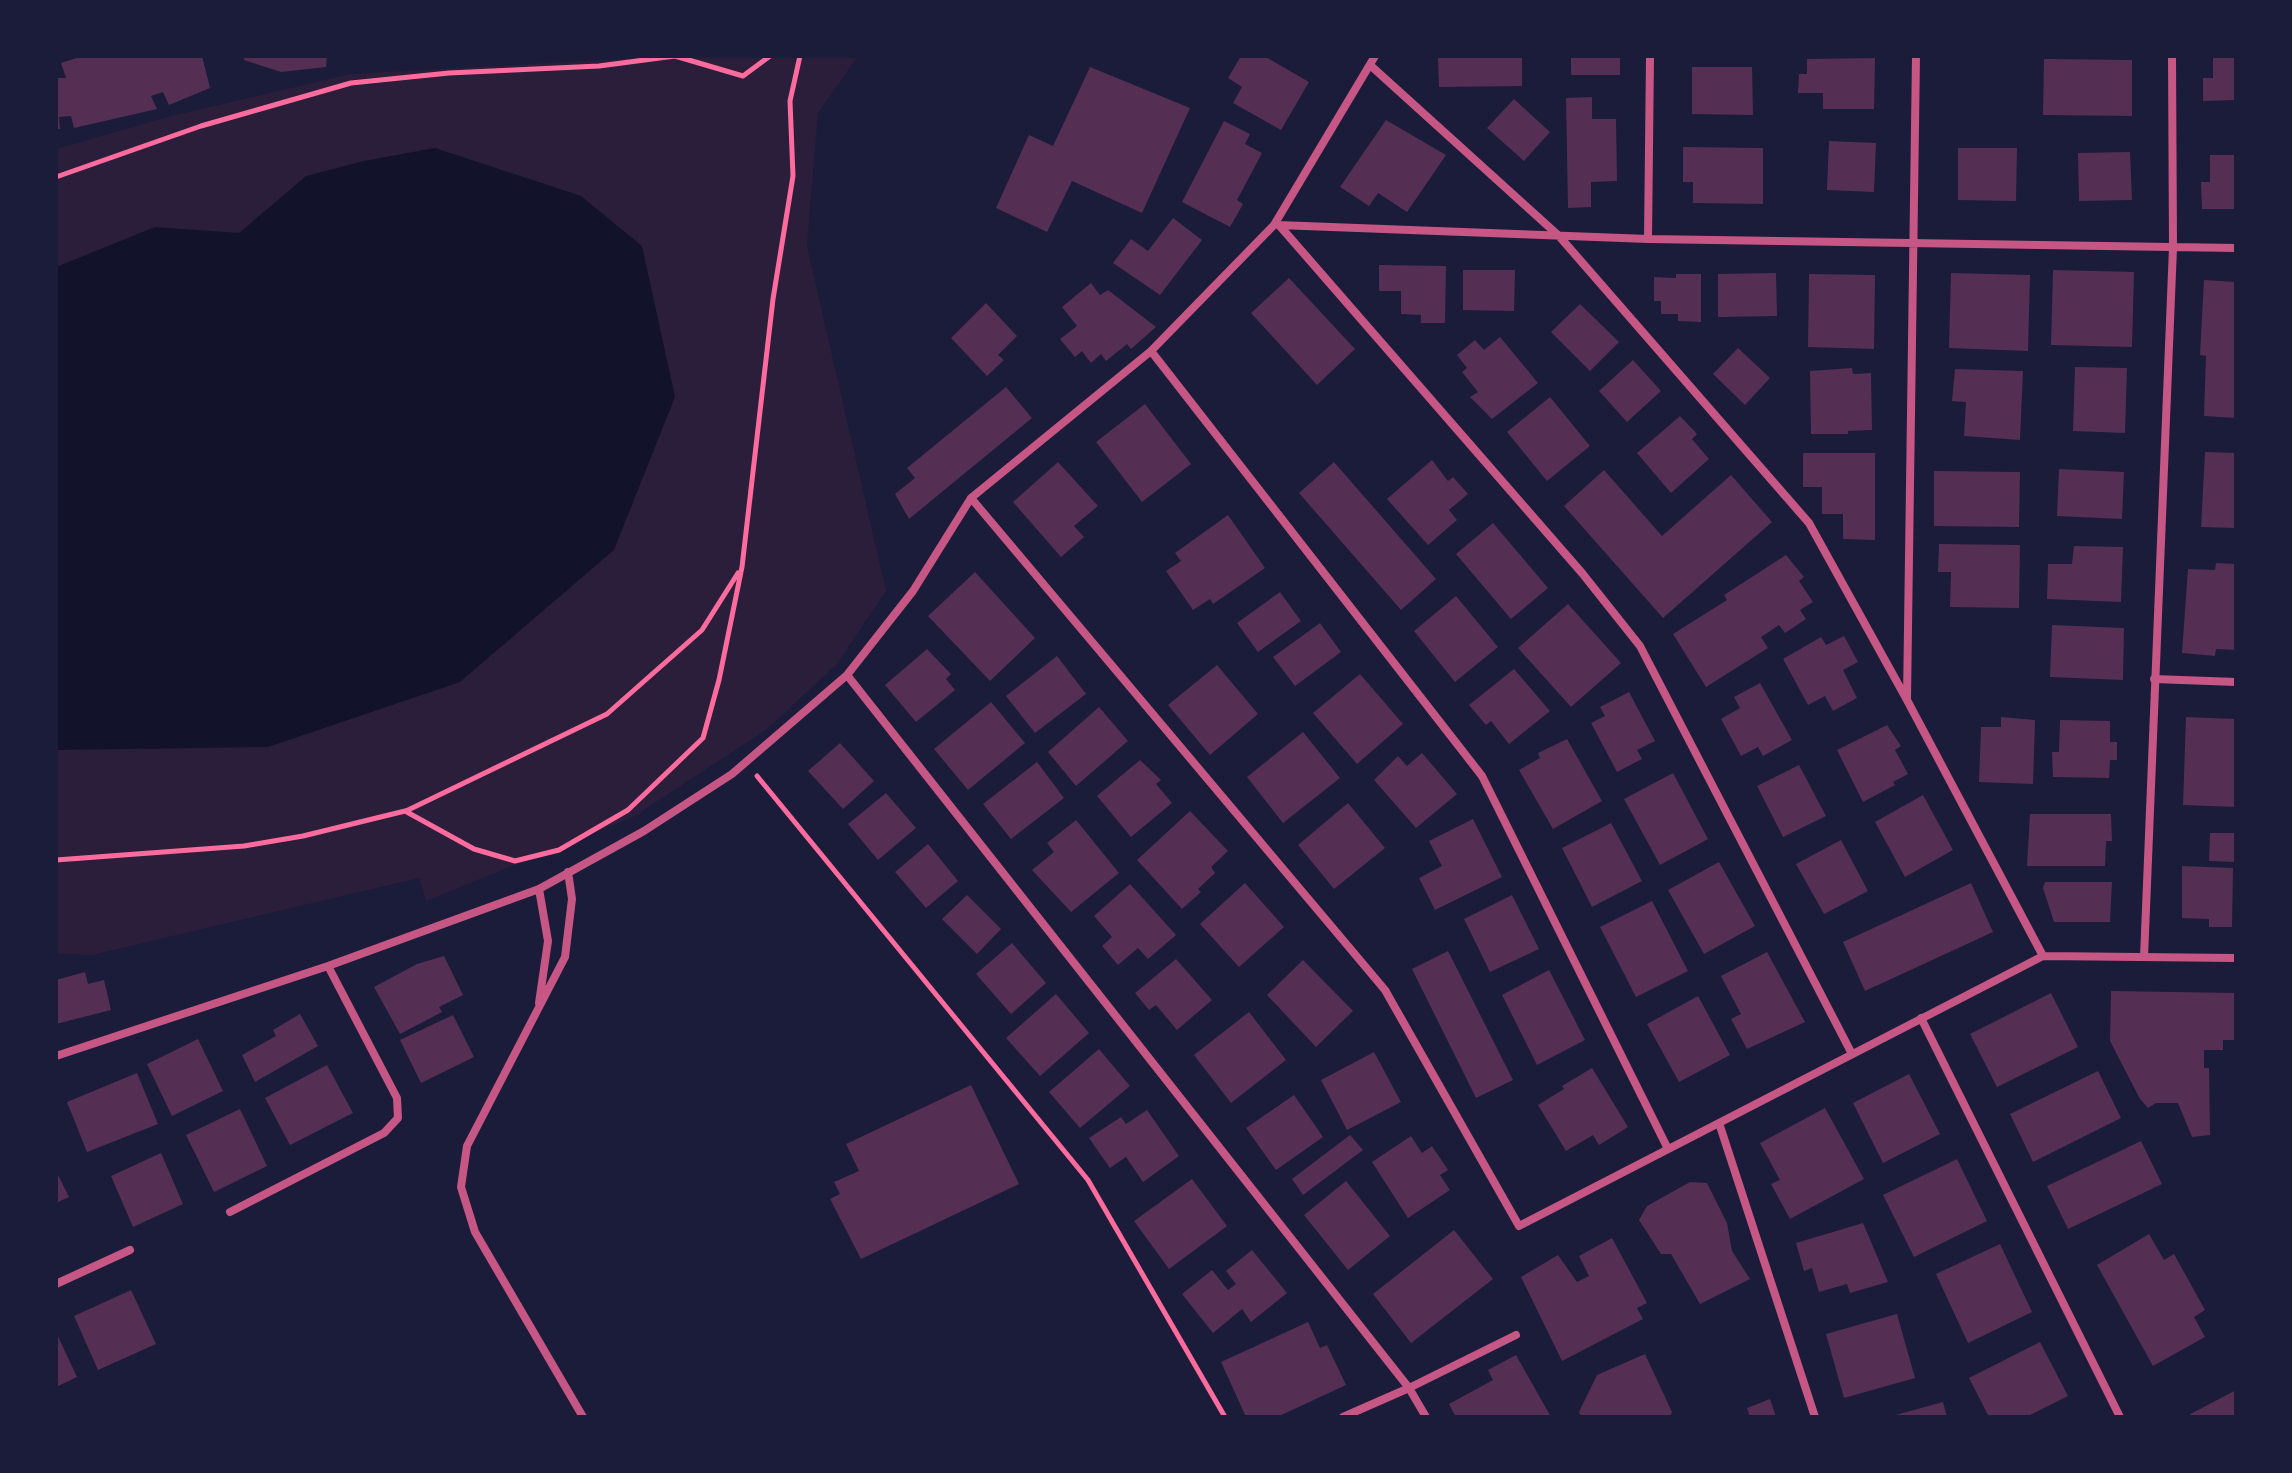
<!DOCTYPE html>
<style>
body{margin:0}
#map{position:relative;width:2292px;height:1473px;overflow:hidden;background:#1b1b3a;font-family:"Alegreya Sans",sans-serif}
canvas{display:block}
.frame{position:absolute;inset:0;border:58px solid #1b1b3a;pointer-events:none}
</style>
<div id="map">
<canvas width="2292" height="1473"></canvas>
<div class="frame"></div>
</div>
<script>
const ctx = document.querySelector('canvas').getContext('2d');
ctx.lineJoin = 'round';
function fill(path, color) {
  ctx.fillStyle = color;
  ctx.fill(path, 'evenodd');
}
function stroke(path, color, width, dash) {
  ctx.strokeStyle = color;
  ctx.lineWidth = width;
  ctx.lineCap = dash ? 'butt' : 'round';
  ctx.setLineDash(dash || []);
  ctx.stroke(path);
}
const green = new Path2D(`
 M675 56H858L818 113 807 246 886 591 837 664 766 730 633 817 426 901 419 878 92 955 56 954V149L171 116 351 74Z`);
const water = new Path2D(`
 M435 148 581 196 642 246 675 397 614 550 460 682 268 747 56 750V267L155 227 239 233 306 176 364 161Z`);
const building = new Path2D(`
 M83 56H202L210 88 169 105 163 92 151 96 157 109 74 128 71 116 59 117 60 129H56V78H66L61 63Z
 M244 56H327L326 67 281 72 244 60Z
 M1241 56H1264L1309 82 1281 130 1233 103 1242 87 1228 78Z
 M1438 56H1522V86L1439 87Z
 M1571 56H1620V75H1571Z
 M2213 56H2236V100L2203 101V78H2213Z
 M1875 58 1874 109H1823V93H1798L1799 74H1807V59Z
 M2044 59 2132 60V116L2043 115Z
 M1090 67 1190 108 1142 213 1072 181 1047 232 996 208 1029 135 1053 146Z
 M1692 67H1752L1753 115 1692 114Z
 M1592 97V119H1616L1617 181 1591 182V207L1568 208 1566 98Z
 M1514 99 1550 132 1524 161 1487 128Z
 M1386 120 1446 155 1407 212 1378 193 1369 206 1340 187Z
 M1224 121 1250 134 1245 144 1262 153 1237 200 1243 204 1230 227 1182 202Z
 M1829 141 1876 143 1874 192 1827 190Z
 M1683 147 1763 148V204L1693 203V182H1683Z
 M1958 148H2017L2016 201 1958 200Z
 M2130 152 2132 200 2079 201 2078 153Z
 M2210 155H2236V209H2202L2201 182H2210Z
 M1173 218 1202 240 1160 295 1113 263 1131 239 1148 251Z
 M1379 265 1446 266 1445 323H1421V315L1401 314V291H1379Z
 M1463 270H1515L1514 311 1463 310Z
 M2053 270 2134 272 2132 347 2051 345Z
 M1776 273 1777 316 1718 317V274Z
 M1951 273 2030 275 2028 351 1949 348Z
 M1676 274H1701V322L1678 321V314H1661V301H1654V277L1676 278Z
 M1809 274 1875 275 1874 349 1808 347Z
 M1289 278 1355 349 1317 385 1251 313Z
 M2204 280 2236 282V418L2204 416 2206 356 2200 355Z
 M1091 283 1100 295 1108 290 1156 327 1131 349 1127 344 1106 361 1101 354 1091 363 1082 351 1075 357 1060 339 1077 326 1062 307Z
 M986 303 1017 336 998 355 1004 360 987 376 951 338Z
 M1580 304 1619 342 1590 371 1551 332Z
 M1500 337 1538 383 1492 419 1470 397 1478 392 1462 372 1467 368 1457 355 1475 340 1484 350Z
 M1738 348 1770 378 1745 405 1713 374Z
 M1633 360 1661 391 1627 422 1599 391Z
 M2075 367 2127 368 2125 433 2073 431Z
 M1852 368 1853 374 1871 373 1872 430 1848 431V434H1811L1810 371Z
 M1955 369 2023 371 2020 440 1964 436 1966 402 1952 401Z
 M1006 387 1032 418 909 519 895 494 915 478 907 468Z
 M1550 397 1590 446 1547 481 1507 432Z
 M1145 404 1191 464 1142 502 1096 442Z
 M1680 416 1697 434 1692 439 1709 459 1671 493 1637 453Z
 M2205 452 2236 453V528L2201 527Z
 M1803 453H1875V540L1843 539V514H1822V487H1803Z
 M1432 460 1448 481 1453 477 1468 494 1449 510 1457 520 1428 545 1387 499Z
 M1058 462 1098 506 1074 526 1084 537 1061 557 1013 502Z
 M1334 462 1436 579 1401 610 1299 493Z
 M2059 469 2124 472 2122 519 2057 516Z
 M1604 470 1662 536 1731 475 1772 522 1663 618 1564 506Z
 M1934 471 2020 472 2019 527 1934 526Z
 M1228 515 1265 568 1213 604 1210 599 1193 610 1166 571 1181 561 1175 553Z
 M1493 523 1548 588 1511 619 1456 554Z
 M1939 544 2020 545 2019 608 1950 607 1951 572H1938Z
 M2074 546 2123 547 2121 602 2047 599 2048 564H2072Z
 M1786 555 1804 577 1799 581 1813 602 1800 610 1806 619 1785 633 1779 625 1761 637 1768 648 1706 687 1673 634 1727 600 1724 595Z
 M2216 563 2236 564V650L2216 649 2215 656 2182 653 2188 569 2215 570Z
 M975 572 1035 638 990 681 928 616Z
 M1280 592 1301 621 1258 652 1237 623Z
 M1456 596 1498 647 1455 682 1414 631Z
 M1568 604 1621 663 1571 707 1518 648Z
 M1320 623 1341 652 1295 686 1273 657Z
 M2052 625 2124 628 2123 680 2050 677Z
 M1844 636 1858 662 1843 670 1857 698 1833 711 1825 696 1808 705 1783 659 1821 637 1826 645Z
 M927 649 951 674 946 679 955 690 916 722 885 685Z
 M1057 656 1086 694 1035 733 1006 696Z
 M1217 665 1258 714 1210 755 1168 705Z
 M1514 669 1550 711 1509 744 1491 721 1486 725 1469 705Z
 M1360 674 1403 724 1357 764 1313 713Z
 M1760 683 1792 740 1763 756 1758 747 1741 756 1721 719 1740 708 1734 697Z
 M1629 692 1655 741 1637 750 1642 759 1617 772 1591 723 1605 716 1600 707Z
 M991 702 1025 743 968 790 934 749Z
 M1099 707 1128 741 1076 786 1048 752Z
 M2001 717 2035 720 2033 784 1979 782 1981 727H2001Z
 M2186 717 2236 719V807L2183 805Z
 M2060 720 2110 721V742H2117V760H2110L2109 778 2053 777 2052 752H2059Z
 M1887 725 1901 746 1895 750 1908 774 1893 782 1895 785 1863 802 1837 750Z
 M1303 732 1340 778 1283 823 1247 777Z
 M1567 739 1602 801 1553 829 1519 770 1540 758 1538 753Z
 M840 743 874 781 843 809 808 771Z
 M1422 753 1457 794 1416 828 1374 780 1398 756 1407 766Z
 M1140 760 1161 780 1156 784 1172 803 1131 837 1097 796Z
 M1037 762 1064 798 1011 839 983 804Z
 M1799 765 1826 816 1783 837 1757 786Z
 M1673 773 1708 839 1660 865 1624 799Z
 M886 793 916 828 878 860 848 824Z
 M1923 795 1953 850 1905 877 1875 822Z
 M1348 803 1385 848 1334 889 1298 845Z
 M1190 811 1228 851 1211 867 1215 873 1198 889 1201 892 1182 909 1137 860Z
 M2030 814H2111L2112 841H2106L2105 866H2027Z
 M1473 819 1502 877 1435 910 1419 878 1442 866 1429 841Z
 M1076 820 1119 873 1071 912 1032 870 1054 852 1047 843Z
 M1611 823 1642 881 1592 907 1562 848Z
 M2210 833H2236V862L2209 861Z
 M1841 840 1868 891 1824 914 1796 864Z
 M928 844 958 881 926 908 895 872Z
 M1719 862 1755 926 1704 954 1668 890Z
 M2182 866 2233 868 2232 927H2209V919L2182 918Z
 M2045 882H2112L2110 922H2054L2043 888Z
 M1245 883 1284 927 1239 967 1200 924Z
 M1971 883 1993 932 1865 991 1843 942Z
 M1130 884 1176 935 1148 959 1138 948 1118 965 1102 946 1112 937 1094 916Z
 M967 895 1001 929 977 954 942 919Z
 M1512 895 1539 949 1490 972 1464 919Z
 M1652 901 1688 971 1636 997 1600 927Z
 M1012 943 1046 983 1011 1014 976 974Z
 M1448 951 1513 1080 1476 1098 1412 969Z
 M1767 952 1805 1022 1747 1049 1731 1019 1741 1014 1721 976Z
 M444 956 463 995 439 1007 442 1012 400 1034 374 987 417 964Z
 M1176 959 1212 1000 1177 1030 1156 1005 1149 1010 1135 993Z
 M1303 960 1353 1011 1316 1047 1267 995Z
 M1549 970 1585 1040 1537 1065 1502 995Z
 M85 972 88 984 104 980 111 1010 56 1024V980Z
 M2111 991 2236 993V1040H2223V1050H2204V1068H2209L2210 1135 2192 1137 2178 1103H2156L2148 1108 2140 1099 2110 1041Z
 M2051 993 2078 1047 1997 1087 1970 1034Z
 M1056 994 1089 1033 1040 1076 1006 1038Z
 M1698 996 1730 1055 1679 1082 1647 1024Z
 M1249 1012 1286 1060 1231 1103 1194 1055Z
 M300 1014 318 1046 255 1082 242 1055 276 1036 273 1030Z
 M453 1015 474 1057 421 1083 400 1040Z
 M198 1039 223 1091 172 1116 147 1064Z
 M1099 1049 1130 1086 1080 1128 1049 1092Z
 M1374 1052 1401 1102 1347 1130 1321 1080Z
 M327 1065 353 1113 290 1145 265 1098Z
 M1592 1068 1628 1127 1599 1145 1593 1135 1566 1151 1538 1105 1564 1089 1562 1086Z
 M2098 1071 2121 1118 2033 1162 2010 1114Z
 M137 1073 158 1124 87 1152 67 1102Z
 M1909 1074 1940 1134 1883 1163 1853 1103Z
 M971 1085 1019 1184 861 1259 830 1199 840 1194 834 1182 859 1171 846 1144Z
 M1294 1095 1323 1137 1276 1170 1246 1128Z
 M1825 1108 1864 1179 1790 1219 1771 1184 1780 1180 1760 1143Z
 M240 1109 267 1166 214 1192 186 1135Z
 M1147 1110 1179 1156 1143 1182 1126 1157 1110 1168 1089 1138 1121 1117 1126 1124Z
 M1350 1135 1363 1150 1303 1195 1292 1179Z
 M1411 1136 1422 1153 1432 1146 1448 1170 1440 1175 1450 1190 1408 1218 1372 1162Z
 M2141 1141 2162 1184 2068 1229 2047 1186Z
 M161 1153 183 1204 133 1227 111 1176Z
 M1957 1159 1987 1221 1914 1257 1883 1195Z
 M56 1171 69 1197 56 1203Z
 M1192 1179 1227 1226 1169 1269 1134 1221Z
 M1346 1181 1390 1236 1348 1270 1304 1215Z
 M1690 1182 1707 1183 1727 1223 1732 1251 1750 1279 1700 1304 1671 1254H1661L1639 1220 1647 1206Z
 M1863 1223 1888 1282 1850 1293 1847 1284 1819 1292 1812 1268 1804 1271 1796 1243Z
 M1454 1230 1493 1279 1411 1343 1373 1294Z
 M2149 1234 2164 1260 2174 1254 2205 1310 2194 1317 2205 1337 2153 1366 2097 1265Z
 M1612 1238 1647 1303 1637 1308 1643 1319 1562 1361 1521 1277 1558 1255 1577 1282 1589 1276 1579 1256Z
 M2000 1244 2032 1312 1968 1343 1936 1274Z
 M1252 1250 1287 1293 1251 1322 1242 1309 1213 1333 1182 1294 1212 1270 1228 1290 1236 1284 1226 1271Z
 M131 1290 156 1344 98 1370 74 1316Z
 M1897 1314 1915 1378 1844 1398 1826 1334Z
 M1308 1322 1320 1348 1327 1345 1346 1385 1277 1417H1246L1221 1362Z
 M56 1332 77 1377 56 1387Z
 M2040 1342 2068 1396 2026 1417H1989L1969 1378Z
 M1645 1354 1672 1412 1670 1417H1581L1579 1412 1597 1375Z
 M1516 1355 1551 1417H1456L1449 1404 1493 1380 1488 1370Z
 M2236 1390V1417H2185Z
 M1770 1399 1776 1417H1750L1747 1408Z
 M1943 1402 1947 1417H1892V1416Z`);
const path = new Path2D(`
 M56 177 201 126 351 83 449 73 599 66 675 56 743 76 770 56
 M757 776 1088 1180 1225 1417
 M406 811 607 714 702 630 738 573
 M56 860 244 846 303 836 405 811 474 849 515 861 559 850 628 810 703 738 719 680 742 567 773 299 793 176 790 101 800 56`);
const minor = new Path2D(`
 M1370 65 1559 236 1809 523 1907 700 2043 956 2236 958
 M1278 225 1648 239 2236 248
 M1279 225 1582 573 1640 646 1852 1054
 M1648 239 1650 56
 M1151 351 1482 776 1668 1149
 M971 498 1385 990 1519 1226 2043 956
 M847 675 1409 1388 1426 1417
 M2154 679 2236 682
 M1907 699 1916 56
 M568 872 572 899 565 957 467 1146 461 1187 475 1232 583 1417
 M539 889 548 941 539 1003
 M2144 957 2173 248 2172 56
 M1921 1018 2120 1417
 M56 1056 328 966 539 889 644 831 732 774 847 675 913 591 971 498 1151 351 1274 225 1375 56
 M1719 1123 1815 1417
 M230 1212 384 1133 398 1118 397 1098 328 966
 M56 1284 130 1250
 M1343 1417 1409 1388 1516 1335`);
fill(green, '#2a1e3b');
fill(water, '#12122b');
fill(building, '#542f53');
stroke(path, '#ff6b9d', 5);
stroke(minor, '#c65784', 8);
</script>
